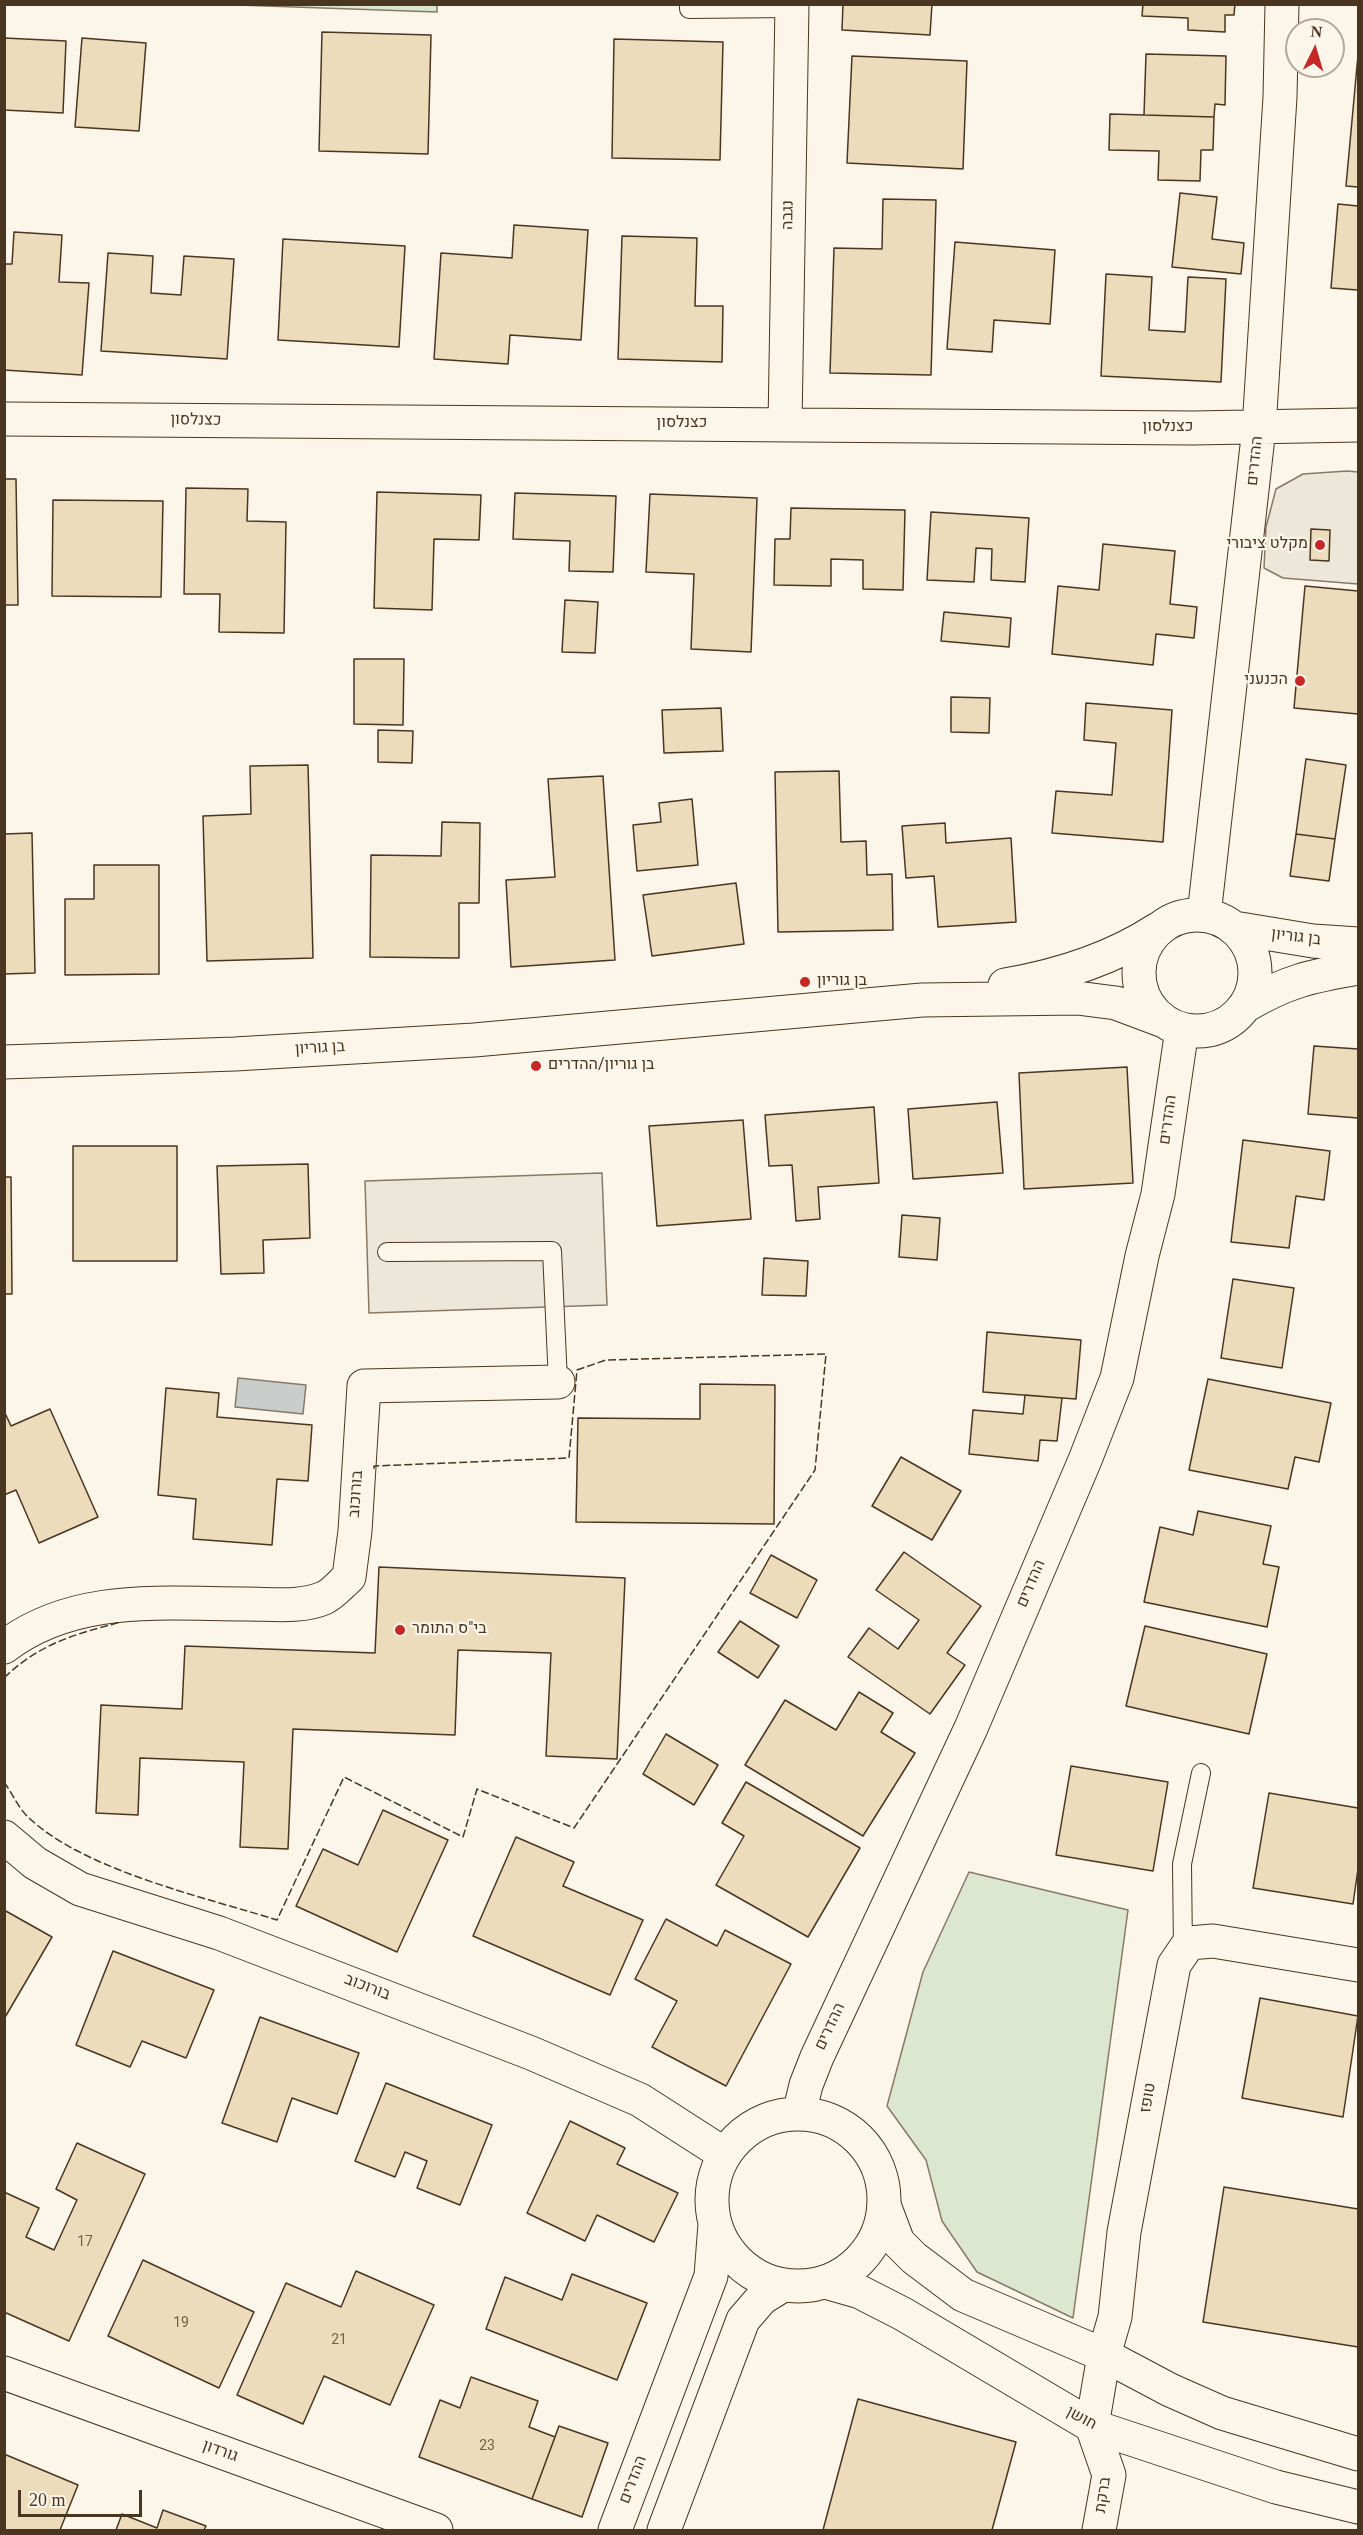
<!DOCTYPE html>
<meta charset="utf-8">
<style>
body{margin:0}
#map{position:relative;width:1363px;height:2535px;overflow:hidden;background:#fbf6e9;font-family:Georgia,serif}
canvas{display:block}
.frame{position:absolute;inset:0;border:6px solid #4a3520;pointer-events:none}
.north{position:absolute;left:1285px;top:18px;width:60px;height:60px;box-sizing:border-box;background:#fbf6e9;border:2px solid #b4a999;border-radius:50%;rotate:5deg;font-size:16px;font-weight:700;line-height:24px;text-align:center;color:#4a3520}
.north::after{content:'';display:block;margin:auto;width:21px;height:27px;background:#c62828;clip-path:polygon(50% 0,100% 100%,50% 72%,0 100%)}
.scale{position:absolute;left:18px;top:2490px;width:124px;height:27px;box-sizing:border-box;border:3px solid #4a3520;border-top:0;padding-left:8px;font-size:18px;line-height:21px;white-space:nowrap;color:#4a3520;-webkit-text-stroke:4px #fbf6e9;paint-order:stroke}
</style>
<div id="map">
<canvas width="1363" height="2535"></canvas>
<div class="frame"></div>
<div class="north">N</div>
<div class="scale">20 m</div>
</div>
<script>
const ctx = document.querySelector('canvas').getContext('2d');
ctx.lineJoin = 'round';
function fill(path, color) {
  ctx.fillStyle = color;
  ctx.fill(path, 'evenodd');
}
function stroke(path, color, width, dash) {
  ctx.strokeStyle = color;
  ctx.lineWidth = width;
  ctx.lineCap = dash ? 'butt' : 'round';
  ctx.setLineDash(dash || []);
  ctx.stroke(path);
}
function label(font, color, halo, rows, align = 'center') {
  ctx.font = font + ' Georgia,Heebo,serif';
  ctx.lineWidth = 4.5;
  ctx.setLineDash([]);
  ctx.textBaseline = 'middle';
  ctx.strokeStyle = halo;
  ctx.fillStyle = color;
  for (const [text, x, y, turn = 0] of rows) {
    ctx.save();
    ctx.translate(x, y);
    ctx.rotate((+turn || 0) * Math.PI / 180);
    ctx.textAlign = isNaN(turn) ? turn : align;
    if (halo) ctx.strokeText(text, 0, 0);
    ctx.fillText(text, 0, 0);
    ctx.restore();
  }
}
const green = new Path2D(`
 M237 5H437V12Z
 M969 1872 1128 1910 1073 2318 977 2272 942 2221 926 2160 887 2106 923 1972Z`);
const parking = new Path2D(`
 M1347 471 1358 472V584L1283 578 1264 568 1266 527 1276 489 1303 474Z
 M602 1173 607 1305 369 1313 365 1181Z`);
const water = new Path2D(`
 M238 1378 306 1385 303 1414 235 1407Z`);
const building = new Path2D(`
 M843 4H932L930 35 842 30Z
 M1143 4H1235L1234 15H1225V32L1188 30V18L1142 16Z
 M322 32 431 35 428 154 319 151Z
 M4 38 66 41 63 113 4 110Z
 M82 38 146 43 139 131 75 127Z
 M614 39 723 42 720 160 612 158Z
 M1146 54 1226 56 1225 105 1215 104 1214 117 1144 115Z
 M1358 55V187L1346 186Z
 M852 56 967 61 963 169 847 163Z
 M1110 114 1214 117 1213 150H1201L1200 181 1158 180 1159 151 1109 150Z
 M1180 193 1217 197 1212 239 1244 243 1241 274 1172 267Z
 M883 199 936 200 931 375 830 373 834 248 882 249Z
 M1338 204 1358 206V290L1331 288Z
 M514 225 588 230 581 340 510 335 508 364 434 359 441 253 512 258Z
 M14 232 62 235 59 282 89 283 82 375 4 370V264H12Z
 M622 236 697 238 695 306H723L722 362 618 359Z
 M283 239 405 246 399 347 278 340Z
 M955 242 1055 250 1050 324 994 320 992 352 947 349Z
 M108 253 153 256 151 293 181 295 184 256 234 259 227 359 101 351Z
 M1106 274 1152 277 1149 330 1185 332 1188 277 1226 279 1221 382 1101 376Z
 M4 479H16L18 605H4Z
 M186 488 248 489 247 521 286 522 284 633 219 632 220 594H184Z
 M377 492 481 495 479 540 434 539 432 610 374 608Z
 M515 493 616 496 613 572 569 571 570 541 513 539Z
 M650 494 757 498 751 652 691 649 694 574 646 572Z
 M53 500 163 501 161 597 52 596Z
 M791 508 905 510 903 590 863 589V560L831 559V586L774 585 775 539H790Z
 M931 512 1029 518 1025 582 991 580 992 549 976 548 974 582 927 580Z
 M1311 529 1330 530 1329 561 1310 560Z
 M1103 544 1175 551 1170 604 1197 607 1194 638 1156 634 1153 665 1052 654 1058 586 1099 590Z
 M1305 586 1358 591V714L1294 708Z
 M565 600 598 602 595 653 562 652Z
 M944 612 1011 618 1009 647 941 641Z
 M354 659H404L403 725 354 724Z
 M951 697 990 698 989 733 951 732Z
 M1086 703 1172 710 1163 842 1052 833 1056 791 1112 795 1116 743 1084 740Z
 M721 708 723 751 664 753 662 710Z
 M378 730 413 731 412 763 378 762Z
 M1306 759 1346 765 1335 839 1296 834Z
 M308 765 313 958 207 961 203 816 251 814 250 766Z
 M839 771 841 842 866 841 867 875 892 874 893 930 778 932 775 772Z
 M603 776 615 960 511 967 506 880 555 877 548 779Z
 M692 799 698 865 637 871 633 825 661 822 659 803Z
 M442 822 480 823 479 903H459V958L370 957 371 855 441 856Z
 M945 823 946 843 1011 838 1016 922 938 927 934 876 906 878 902 826Z
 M32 833 35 973 4 974V834Z
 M1296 834 1335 839 1329 881 1290 876Z
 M94 865H159V974L65 975V899H94Z
 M736 883 744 944 652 956 643 895Z
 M1314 1046 1358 1049V1118L1308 1114Z
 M1127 1067 1133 1183 1024 1189 1019 1073Z
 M997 1102 1003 1173 913 1179 908 1109Z
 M874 1107 879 1183 818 1187 820 1219 796 1221 792 1165 769 1166 765 1115Z
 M743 1120 751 1219 657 1226 649 1126Z
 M1243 1140 1330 1151 1324 1200 1296 1196 1289 1248 1231 1242Z
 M73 1146H177V1261H73Z
 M308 1164 310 1238 263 1240 264 1273 221 1274 217 1166Z
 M4 1177H11L12 1294H4Z
 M902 1215 940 1218 937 1260 899 1257Z
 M764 1258 808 1261 806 1296 762 1295Z
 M1233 1279 1294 1288 1282 1368 1221 1358Z
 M987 1332 1081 1340 1076 1399 983 1392Z
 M1208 1379 1331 1403 1319 1462 1295 1457 1288 1489 1189 1470Z
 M700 1384 775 1385 774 1524 576 1522 578 1418 700 1419Z
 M166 1388 219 1393 217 1417 312 1425 308 1481 277 1479 272 1545 193 1539 196 1499 158 1495Z
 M1025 1395 1062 1398 1057 1441 1040 1440 1038 1461 969 1454 973 1410 1023 1414Z
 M50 1409 98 1517 39 1543 16 1490 4 1495V1411L11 1426Z
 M901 1457 961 1491 932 1540 872 1506Z
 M1198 1511 1271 1526 1263 1564 1279 1567 1267 1627 1144 1602 1160 1527 1193 1535Z
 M904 1552 981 1606 947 1653 965 1665 930 1714 848 1657 869 1628 898 1649 919 1620 876 1590Z
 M771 1555 817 1580 797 1618 750 1593Z
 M379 1567 625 1578 617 1759 546 1756 551 1653 458 1650 455 1735 293 1729 288 1849 240 1847 244 1762 140 1758 138 1815 96 1813 101 1705 182 1709 185 1646 375 1653Z
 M740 1621 779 1646 758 1678 718 1652Z
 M1145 1626 1267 1654 1249 1734 1126 1706Z
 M859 1692 893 1713 881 1732 915 1753 863 1836 745 1765 785 1700 836 1730Z
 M666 1734 718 1765 694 1805 643 1774Z
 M1071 1766 1168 1782 1153 1871 1056 1855Z
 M746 1782 860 1848 808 1937 716 1885 744 1836 722 1823Z
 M1269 1793 1358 1808V1869L1353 1904 1253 1888Z
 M383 1810 448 1840 397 1952 296 1906 323 1849 358 1865Z
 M516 1837 574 1862 563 1886 643 1920 610 1995 473 1936Z
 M4 1910 52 1937 4 2019Z
 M666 1919 717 1946 725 1930 791 1964 726 2086 652 2047 677 2001 635 1979Z
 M113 1951 214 1990 186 2058 142 2041 130 2067 76 2045Z
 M1260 1998 1358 2016 1343 2117 1242 2098Z
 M260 2017 359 2053 337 2114 292 2098 277 2142 222 2123Z
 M386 2083 492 2125 460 2205 417 2188 427 2161 405 2152 395 2177 355 2161Z
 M570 2121 625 2148 617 2164 678 2193 654 2242 597 2215 585 2241 527 2213Z
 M77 2143 145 2174 69 2341 4 2312V2192L39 2208 26 2237 54 2250 77 2200 56 2189Z
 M1224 2187 1358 2209V2347L1203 2322Z
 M143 2260 254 2312 219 2388 108 2336Z
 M356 2271 434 2305 390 2405 324 2376 303 2424 237 2395 286 2283 341 2307Z
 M572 2274 647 2303 617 2380 486 2329 505 2277 562 2300Z
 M471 2377 538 2401 529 2427 555 2437 532 2499 419 2457 440 2400 460 2408Z
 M858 2399 1016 2442 992 2530H823Z
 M559 2426 608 2443 582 2517 532 2499Z
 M4 2454 78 2485 60 2530H4Z
 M163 2510 206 2526 204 2530H116L122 2514 157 2528Z`);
const service = new Path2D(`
 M689 4V9L792 8
 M387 1252 552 1251 558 1382
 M1183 1951 1182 1864 1201 1773`);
const minor = new Path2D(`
 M4 419 1193 428 1358 425
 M785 425 792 4
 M1204 915 1259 428 1280 97 1282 4
 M4 1647C75 1593 163 1604 247 1604 271 1604 301 1608 324 1598 333 1594 341 1584 349 1577L355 1531 364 1386 558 1382
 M4 1837 35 1863 80 1889 219 1933 531 2053 640 2100 724 2154
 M884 2205 898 2242 914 2258 963 2295 1104 2355 1170 2390 1222 2413 1358 2454
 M825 2282 860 2292 903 2314 1092 2426 1276 2487 1358 2507
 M4 2373 436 2530
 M1099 2530 1109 2475 1092 2426 1104 2355 1115 2317 1124 2232 1174 1965 1189 1943 1213 1941 1358 1965`);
const tertiary = new Path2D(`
 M1139 973a58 58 0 1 1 116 0a58 58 0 1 1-116 0Z
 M1234 928 1313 941 1358 944
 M1005 985C1058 976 1112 959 1158 929
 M1245 1006C1287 981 1312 976 1358 968
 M4 1062 235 1054 474 1040 922 1000 1077 998 1116 1003 1164 1021
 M799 2114 806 2085 817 2057 971 1728 1085 1460 1117 1378 1142 1256 1158 1194 1182 1029
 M712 2200a86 86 0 1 1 172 0a86 86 0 1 1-172 0Z
 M615 2530 711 2276 715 2224
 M664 2530 743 2320 762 2298 783 2285`);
const fence = new Path2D(`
 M4 1678C40 1643 76 1634 121 1622
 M4 1782C12 1793 18 1807 27 1816 82 1870 204 1897 277 1920L344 1777 463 1837 477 1789 574 1828 815 1470 826 1354 606 1360 577 1370 569 1458 374 1466V1470`);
const markers = [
 [1320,545,6,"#c62828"],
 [1300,681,6,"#c62828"],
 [805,982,6,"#c62828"],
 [536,1066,6,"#c62828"],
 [400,1630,6,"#c62828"]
];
const numberNames = [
 ["17",85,2243],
 ["19",181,2324],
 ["21",339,2341],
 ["23",487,2447]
];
const streetNames = [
 ["נגבה",789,215,-89],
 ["כצנלסון",196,421,1],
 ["כצנלסון",682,424],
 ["כצנלסון",1168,428],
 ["ההדרים",1256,461,-84],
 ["בן גוריון",1296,938,7],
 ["בן גוריון",320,1049,-3],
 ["ההדרים",1169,1120,-82],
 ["בורוכוב",357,1494,-86],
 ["ההדרים",1032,1584,-67],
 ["בורוכוב",367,1988,21],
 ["ההדרים",831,2027,-65],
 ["טופז",1149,2098,-80],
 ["חושן",1081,2419,28],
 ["גורדון",220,2452,20],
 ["ההדרים",634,2480,-69],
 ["ברקת",1104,2495,-82]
];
const poiNames = [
 ["מקלט ציבורי",1308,545,"right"],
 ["הכנעני",1288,681,"right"],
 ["בן גוריון",817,982],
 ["בן גוריון/ההדרים",548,1066],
 ["בי\"ס התומר",412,1630]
];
fill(green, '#dce7d0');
stroke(green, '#887966', 1.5);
fill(parking, '#ede7d9');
stroke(parking, '#887966', 1.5);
fill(water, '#c9cecd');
stroke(water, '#887966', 1.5);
fill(building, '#ecdcbc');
stroke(building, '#4a3520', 1.5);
stroke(service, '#4a3520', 20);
stroke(minor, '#4a3520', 35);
stroke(tertiary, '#4a3520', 35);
stroke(service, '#fbf6e9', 18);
stroke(minor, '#fbf6e9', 33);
stroke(tertiary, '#fbf6e9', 33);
stroke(fence, '#4a3520', 1.5, [8, 3]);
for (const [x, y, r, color] of markers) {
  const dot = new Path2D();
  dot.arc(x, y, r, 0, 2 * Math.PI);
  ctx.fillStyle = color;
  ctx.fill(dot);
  stroke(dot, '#fbf6e9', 2);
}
label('14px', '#725f47', null, numberNames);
label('16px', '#4a3520', '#fbf6e9', streetNames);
label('16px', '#4a3520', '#fbf6e9', poiNames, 'left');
</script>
